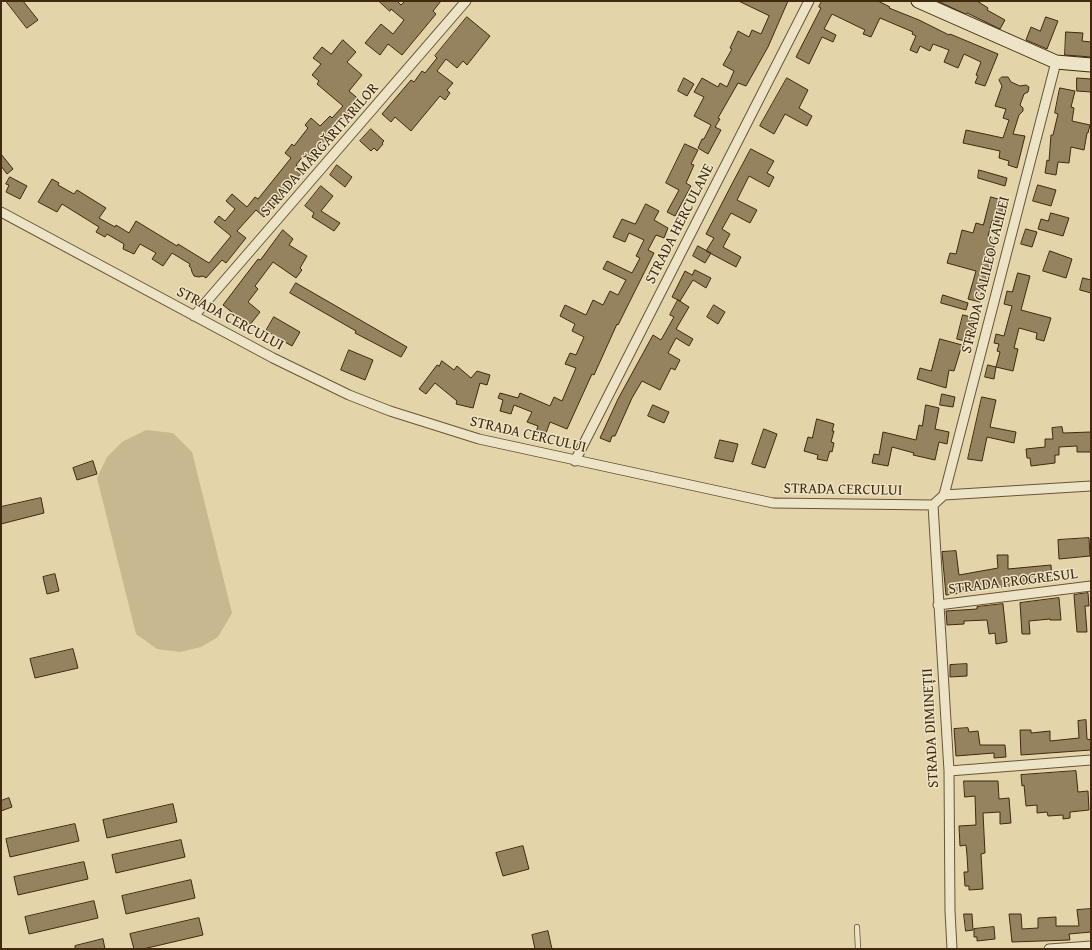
<!DOCTYPE html>
<meta charset="utf-8">
<style>
body{margin:0}
#map{position:relative;width:1092px;height:950px;overflow:hidden;background:#e3d5a9;font-family:"Gentium Book Plus",serif}
canvas{display:block}
.frame{position:absolute;inset:0;border:2px solid #40290e;pointer-events:none}
</style>
<div id="map">
<canvas width="1092" height="950"></canvas>
<div class="frame"></div>
</div>
<script>
const ctx = document.querySelector('canvas').getContext('2d');
ctx.lineJoin = 'round';
function fill(path, color) {
  ctx.fillStyle = color;
  ctx.fill(path, 'evenodd');
}
function stroke(path, color, width, dash) {
  ctx.strokeStyle = color;
  ctx.lineWidth = width;
  ctx.lineCap = dash ? 'butt' : 'round';
  ctx.setLineDash(dash || []);
  ctx.stroke(path);
}
function label(font, color, halo, rows, align = 'center') {
  ctx.font = font + ' "Gentium Book Plus",serif';
  ctx.lineWidth = 3;
  ctx.setLineDash([]);
  ctx.textBaseline = 'middle';
  ctx.strokeStyle = halo;
  ctx.fillStyle = color;
  for (const [text, x, y, turn = 0] of rows) {
    ctx.save();
    ctx.translate(x, y);
    ctx.rotate((+turn || 0) * Math.PI / 180);
    ctx.textAlign = isNaN(turn) ? turn : align;
    if (halo) ctx.strokeText(text, 0, 0);
    ctx.fillText(text, 0, 0);
    ctx.restore();
  }
}
const green = new Path2D(`
 M146 430 173 433 192 452 232 613 218 637 201 647 180 652 157 649 136 634 97 478 107 457 122 442Z`);
const building = new Path2D(`
 M6 1H23L38 20 27 28Z
 M379 1H399L398 2 401 5 405 1H441L433 11 436 14 402 55 388 44 380 55 365 43 381 24 393 34 404 20 391 9 390 11Z
 M739 1H788L768 47 746 86 738 83 718 118 720 119 715 127 721 130 708 154 698 148 702 139H704L711 125 694 116 704 97 694 92 702 78 718 87 720 83 727 87 734 71 723 65 732 49 730 48 738 31 749 37 752 30 761 34 769 16Z
 M822 1H878L890 7 889 8 919 20 949 35 950 34 998 54 985 86 975 83 978 76 976 75 981 62 964 54 958 68 944 62 949 50 933 44 930 51 920 46 917 53 910 50 916 36 912 34 913 32 880 18 871 37 863 34 865 30 832 14 824 29 836 35 833 42 822 37 809 64 796 57 821 8 819 7Z
 M938 1H977L988 8 987 10 1005 20 1000 29 967 13 966 14Z
 M467 17 490 36 467 65 463 61 457 68 446 59 437 71 453 83 447 90 450 93 445 100 440 96 411 131 395 117 391 122 382 114 411 80 414 82 422 71 425 73 437 58 435 56Z
 M1046 17 1058 21 1047 49 1026 40 1031 27 1040 31Z
 M1066 32 1083 33 1082 41 1091 42V57L1065 55Z
 M343 40 356 52 347 62 362 75 349 91 362 102 354 112 352 110 329 134 333 137 312 161 304 155 296 165 303 171 264 217 256 210 237 231 246 238 226 263 222 260 206 278 203 276 199 277 194 276 192 272 191 268 189 266 190 264 172 253 163 266 152 259 156 253 140 244 134 254 123 249 124 244 107 234 105 237 96 232 99 227 62 204 57 212 38 202 52 179 59 183 58 185 74 194 77 190 106 208 99 218 115 227 116 225 129 233 136 221 177 246 178 244 209 263 231 236 214 222 219 216 225 221 235 209 226 201 232 194 247 207 255 197 258 199 291 158 285 153 292 144 294 146 308 128 305 125 311 118 320 126 330 116 332 118 343 106 317 84 319 81 312 75 321 64 313 58 322 47 331 54Z
 M1002 77H1008L1011 82 1020 86 1026 85 1029 87 1028 92 1024 94 1020 105 1023 108V111L1019 115 1013 134 1025 136 1017 168 1008 165 1009 161 999 158 1000 151 963 143 966 130 1003 138 1009 120 1003 118 1006 109 995 106 1002 86 999 80Z
 M684 78 694 84 687 96 678 91Z
 M787 78 808 90 799 108 812 116 807 126 785 114 774 134 760 126Z
 M1077 78 1091 79V92L1077 91Z
 M1060 88 1075 91 1071 107 1074 108 1072 121 1090 125 1088 133H1087L1084 150 1071 147 1069 163 1058 162 1056 175 1045 173 1047 160 1049 161 1051 135H1053L1058 114 1055 113Z
 M371 129 384 141 382 143 383 144 377 151 374 148 371 151 360 141Z
 M685 144 698 150 691 164 694 165 686 183 691 186 675 216 667 212 679 190 666 183Z
 M751 149 774 161 767 173 774 177 769 187 749 176 737 200 757 210 750 223 731 213 722 229 730 234 723 247 741 257 736 267 706 251 714 238 706 234 733 182Z
 M1 154 13 169 7 174 1 166Z
 M337 165 352 177 345 187 330 175Z
 M979 170 1007 178 1005 186 978 178Z
 M10 177 27 186 20 199 6 192 9 185 6 184Z
 M1038 185 1056 190 1051 206 1033 201Z
 M321 186 333 196 321 211 340 223 334 231 312 217 314 213 305 206Z
 M991 197 1005 201 999 222 992 221 988 236 996 238 980 302 968 299 976 271 947 263 950 253 956 254 962 230 973 233 976 223 983 225Z
 M646 204 659 211 654 220 668 228 664 238 656 235 648 250 654 253 618 325 617 324 594 375 592 374 567 429 550 422 545 436 536 432 538 426 527 422 532 412 514 405 511 414 500 411 503 400 498 398 500 393 518 398 520 393 550 406 554 397 562 401 576 368 565 364 570 353 576 355 584 337 572 331 575 324 560 316 565 305 586 315 593 300 603 305 610 291 618 295 626 280 603 269 607 261 632 273 640 258 636 256 644 240 629 233 625 242 613 237 622 219 635 224Z
 M1051 213 1069 218 1063 236 1038 229 1041 219 1048 221Z
 M1026 229 1037 232 1032 247 1021 244Z
 M283 230 293 239 289 245 307 256 300 268 302 270 296 278 273 262 255 286 258 289 248 302 260 312 249 326 223 305 258 259 260 260Z
 M698 246 711 253 705 263 693 256Z
 M1050 251 1072 259 1066 278 1043 271Z
 M695 270 711 278 706 288 693 280 680 301 672 297 685 271 692 275Z
 M1018 273 1030 276 1021 310 1051 318 1044 341 1036 339 1037 333 1019 328 1014 348 1018 349 1013 371 996 367 1000 352 997 351 999 344 994 343 996 334 1004 336 1012 306 1004 304 1007 291 1012 292Z
 M1083 278 1091 280V293L1080 290Z
 M296 283 407 347 401 357 355 333 356 331 290 293Z
 M943 295 968 303 966 310 941 303Z
 M678 300 689 307 676 329 693 339 689 346 676 338 668 353 680 360 675 370 671 368 660 390 642 381 632 398 615 436H612L610 442 600 438 618 399 653 335 661 340 674 317 670 315Z
 M714 305 725 312 718 324 707 317Z
 M963 315 975 318 969 342 957 339Z
 M274 317 300 332 292 346 266 331Z
 M940 339 962 345 954 371 949 370 946 388 917 379 920 368 931 371Z
 M349 350 373 360 365 380 341 370Z
 M442 361 454 370 457 366 471 378 477 371 490 375 487 385 480 383 473 408 456 404 457 401 435 383 426 394 419 389 437 365 439 366Z
 M988 365 996 367 994 379 985 377Z
 M942 394 955 397 953 407 940 405Z
 M982 397 996 400 990 427 1016 432 1014 443 987 437 982 461 968 459Z
 M653 405 669 412 664 423 648 416Z
 M926 405 939 408 935 429 949 432 947 444 939 442 935 460 913 455 914 453 892 447 888 466 872 463 874 454 879 455 883 432 916 440 919 425 922 426Z
 M817 419 834 424 832 431H834L831 442 834 443 832 452 830 451 827 461 817 459 818 455 804 451 808 437 812 438Z
 M1062 427 1063 433 1091 432V452H1077V446L1059 447V455H1055V463L1031 466 1030 458H1027L1026 449 1045 447V439H1053L1052 428Z
 M764 429 777 434 765 468 752 464Z
 M720 440 738 444 733 462 715 458Z
 M93 461 97 474 77 480 73 468Z
 M41 498 44 513 1 524V507Z
 M1089 538 1090 556 1059 559 1058 540Z
 M956 551 959 575 998 568 997 555H1008V569L1051 565 1052 580 946 595 942 552Z
 M55 574 59 591 47 594 43 577Z
 M1088 593 1089 606H1085L1087 632H1077L1074 595Z
 M1059 598 1061 620H1050V619L1029 621 1030 634H1022L1020 603Z
 M1003 604 1007 642 996 644 995 633 989 634 987 620 964 621V624L947 625 946 611 977 609V607Z
 M73 649 78 668 35 678 30 659Z
 M967 664V676L950 677V665Z
 M1086 720 1087 739 1091 740V750L1021 755 1020 730H1031V733L1050 731V741L1079 738 1078 721Z
 M968 728 969 732 978 731 980 745H1005L1006 757 994 758V753L956 756 954 729Z
 M1076 771 1078 792 1088 791 1089 810 1070 812V818L1063 819V815L1048 816 1047 812 1037 813V805L1026 806 1024 785 1022 786 1021 775Z
 M964 781H998L999 799 1009 798 1011 823 1000 824V812L983 813 985 853 981 854 983 889 969 890V886H965L964 872H968L967 855 966 845 960 846 959 826 976 825 975 796 965 797Z
 M9 798 12 807 1 811V801Z
 M173 804 177 822 107 838 103 820Z
 M75 824 79 841 10 857 6 839Z
 M181 840 185 857 116 873 112 855Z
 M523 846 529 869 503 876 496 853Z
 M84 862 88 879 18 895 14 877Z
 M191 880 195 898 126 914 122 896Z
 M94 901 98 918 29 934 25 917Z
 M1091 909V932L1069 934 1070 940 1012 942 1009 914H1021L1022 929 1038 928V918L1056 917V926H1079L1077 910Z
 M964 914H972L973 930 966 931Z
 M199 918 203 935 143 949H134L130 934Z
 M994 927 995 939 977 941V937H974V929Z
 M548 931 552 949H535L532 935Z
 M103 939 105 949H75V946Z`);
const service = new Path2D(`
 M857 927 858 949`);
const minor = new Path2D(`
 M1 212 273 358 349 395 390 411 479 439 773 503 933 505 944 495 1091 486
 M194 316 466 1
 M575 461 809 1
 M944 495 1056 62
 M933 505 949 771 950 911 952 949
 M938 605 1091 586
 M949 771 1091 760
 M1049 949 1091 946`);
const secondary = new Path2D(`
 M918 1 1056 62 1091 65`);
const streetNames = [
 ["STRADA MĂRGĂRITARILOR",320,150,-49],
 ["STRADA HERCULANE",680,224,-63],
 ["STRADA GALILEO GALILEI",986,275,-76],
 ["STRADA CERCULUI",230,319,28],
 ["STRADA CERCULUI",528,435,13],
 ["STRADA CERCULUI",843,490,1],
 ["STRADA PROGRESUL",1013,582,-7],
 ["STRADA DIMINEȚII",931,728,-93]
];
fill(green, '#c7b88f');
fill(building, '#95825f');
stroke(building, '#40290e', 1);
stroke(service, '#695435', 6);
stroke(minor, '#695435', 11);
stroke(secondary, '#40290e', 15);
stroke(service, '#ede4c7', 4.5);
stroke(minor, '#ede4c7', 9);
stroke(secondary, '#ede4c7', 13);
label('15px', '#40290e', '#ede4c7', streetNames);
</script>
